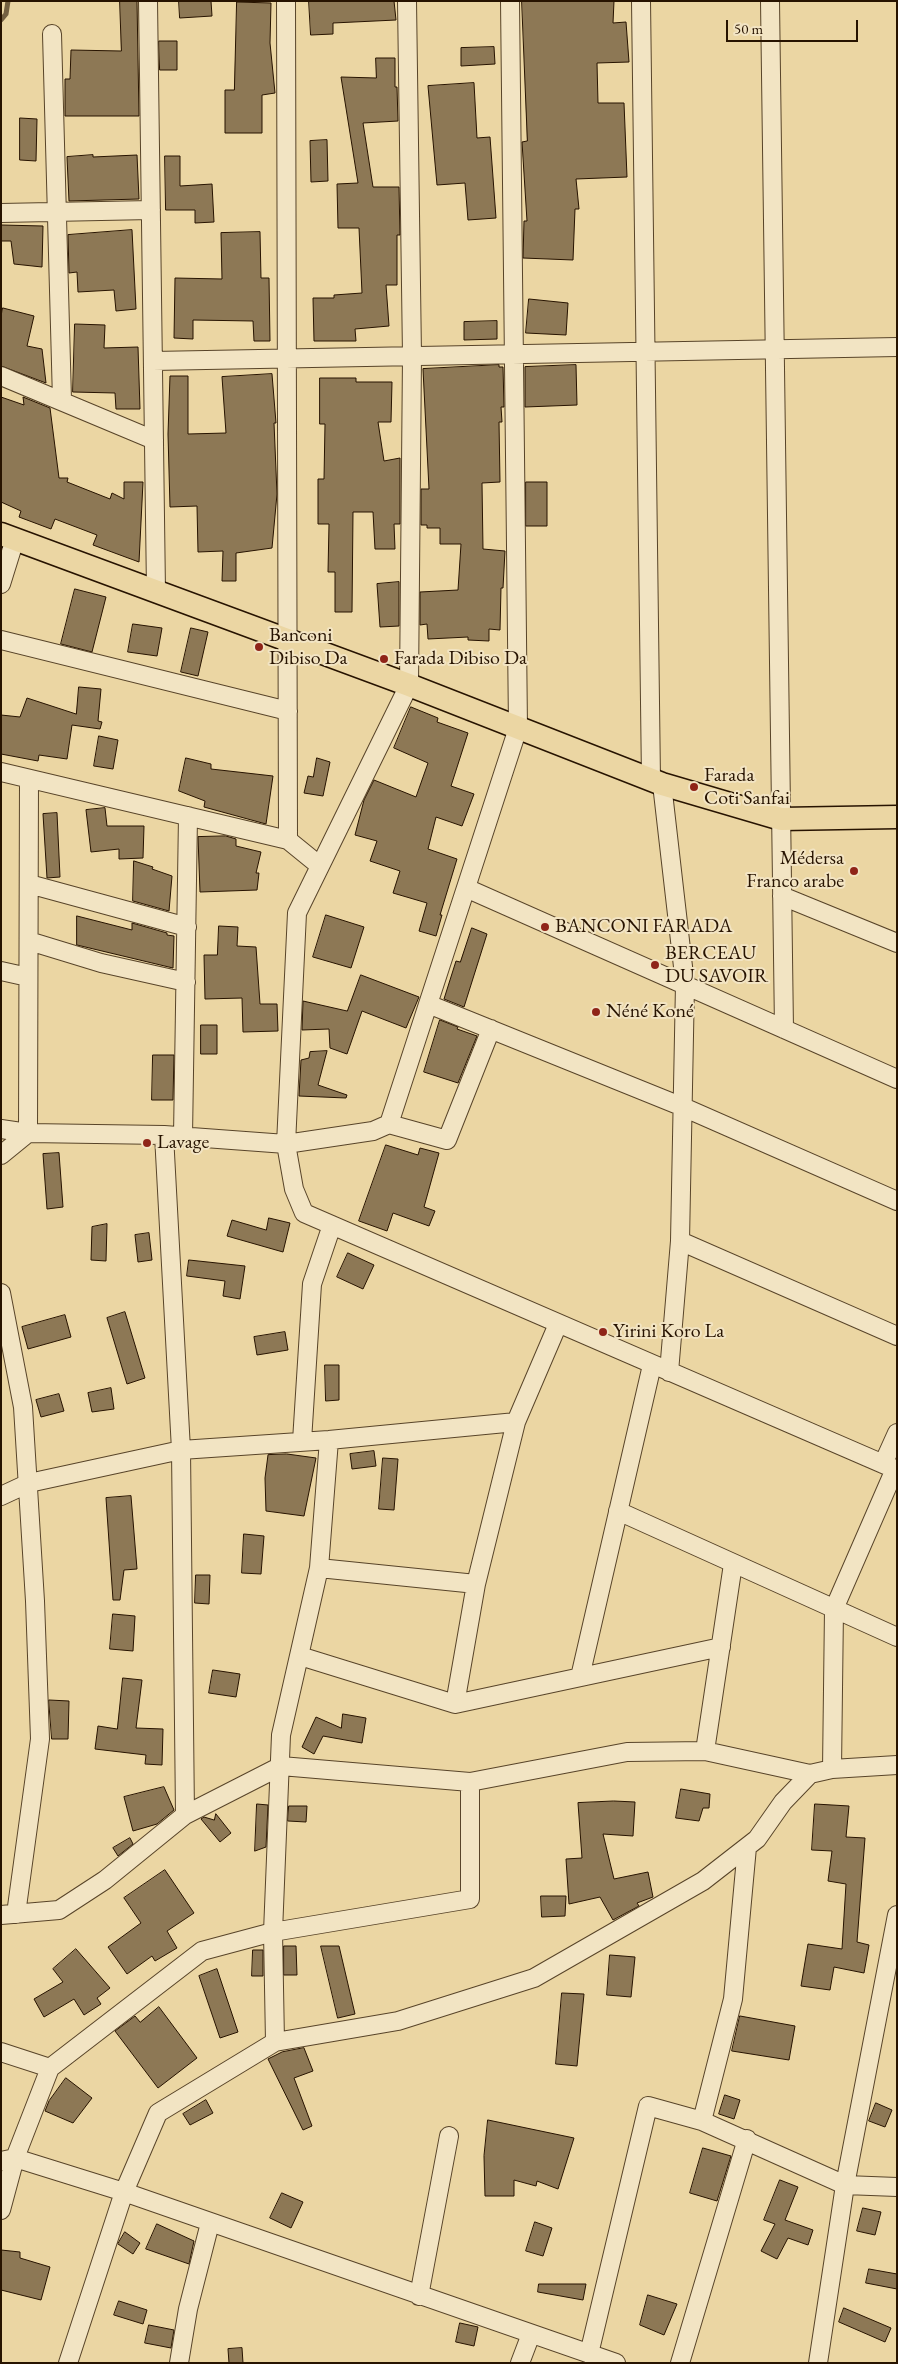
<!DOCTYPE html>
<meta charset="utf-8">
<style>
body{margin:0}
#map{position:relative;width:898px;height:2364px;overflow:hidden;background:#ebd6a3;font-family:"EB Garamond",serif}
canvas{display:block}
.frame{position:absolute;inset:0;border:2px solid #271300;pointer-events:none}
.scale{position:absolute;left:726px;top:20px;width:132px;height:22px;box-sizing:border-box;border:2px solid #271300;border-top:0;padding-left:6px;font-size:15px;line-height:18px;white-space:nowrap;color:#271300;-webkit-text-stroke:4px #f2e4c3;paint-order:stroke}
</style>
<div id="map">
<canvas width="898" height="2364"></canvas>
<div class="frame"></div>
<div class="scale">50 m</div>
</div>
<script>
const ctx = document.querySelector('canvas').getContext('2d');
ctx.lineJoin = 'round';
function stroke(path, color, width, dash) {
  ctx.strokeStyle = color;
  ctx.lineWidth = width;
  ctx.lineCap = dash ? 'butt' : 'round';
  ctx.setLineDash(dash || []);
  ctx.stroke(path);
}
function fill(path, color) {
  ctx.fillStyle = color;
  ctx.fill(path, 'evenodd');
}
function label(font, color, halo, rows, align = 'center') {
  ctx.font = font + ' "EB Garamond",serif';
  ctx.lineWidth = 4;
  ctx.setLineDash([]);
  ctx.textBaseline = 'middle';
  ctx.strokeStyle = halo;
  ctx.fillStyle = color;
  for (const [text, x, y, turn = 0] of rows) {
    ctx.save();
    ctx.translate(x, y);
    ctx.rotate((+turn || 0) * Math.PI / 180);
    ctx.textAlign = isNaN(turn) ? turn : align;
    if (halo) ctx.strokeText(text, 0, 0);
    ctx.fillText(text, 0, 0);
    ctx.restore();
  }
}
const stream = new Path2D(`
 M1 20 6 14 8 1`);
const building = new Path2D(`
 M120 1H137L139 116H65V79H70L71 50 121 51Z
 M179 1H211L212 16 180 18Z
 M309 1H394L396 20 333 23V34L311 35Z
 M522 1H614L613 23 626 22 629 62 597 63 598 103H624L627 177 576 179 579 209H575L573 260 523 258 524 221H527L522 142 527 141Z
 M237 2 271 3 270 43 275 93 262 95V133H225V90H234Z
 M159 41H177V70H160Z
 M494 47 495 64 461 66V48Z
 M376 58H395V87H397L398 121 363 123 373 187H399L400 235H397V285H386L389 326 355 329 356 341H314L313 298H334V295L362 293 359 228H338L337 184 358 183 341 77 376 78Z
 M474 83 477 138 490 137 496 218 468 220 465 183 437 185 428 86Z
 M20 118 37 119 36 161 20 160Z
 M327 140 328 181 311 182 310 141Z
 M93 155V157L137 155 139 199 69 201 67 157Z
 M165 156H180V186L212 184 214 222 195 223V210H166Z
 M1 225 43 226 42 267 14 264 11 241H1Z
 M132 230 136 309 116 311 114 290 78 292 77 272 69 273 68 235Z
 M260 232 261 278H269L270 341H254L253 321 193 320V339L174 338 175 278 222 279 221 233Z
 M529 299 568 303 566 335 526 333Z
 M3 308 34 316 27 346 42 349 46 383 1 366V316Z
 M497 321V339L464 340V322Z
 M75 324 105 325 104 348 138 347 140 409H116L115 393 73 392Z
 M499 365V367H503L504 407H501L502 422H499L500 482 482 483 483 549 505 551 503 588H501L500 630 489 629V641L468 640V637L428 639 427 624 420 625V592L458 590 461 544H440V528H427V525H421V489H429L423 369Z
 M576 365 577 405 525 407V367Z
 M272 374 276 423H274L277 494 272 548 236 553V581H222L223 551 198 552 197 506 170 507 168 434 170 376H188V434L226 433 222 377Z
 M320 378H356V382H392L391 422H378L384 461 400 458V524H394L395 549H375L373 512H353L352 612H335V572H328L329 524H318V479H324L325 424H320Z
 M1 397 24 405 23 397 50 408 59 478H68L67 482 110 499 112 493 124 499V482H143L139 562 93 545 97 535 55 519 51 529 19 517 21 511 1 502Z
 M526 482H547V526H526Z
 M399 582V626L380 627 377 584Z
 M75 589 106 597 92 652 61 644Z
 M133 624 162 628 157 656 128 652Z
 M191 628 208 632 198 676 181 672Z
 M79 687 101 689 98 721 102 722 100 729 72 725 67 759 39 755 38 761 1 754V715L20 717 27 698 76 714Z
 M411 707 438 718 437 722 468 733 451 786 474 794 462 826 436 817 428 849 457 859 440 915H442L436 936 419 931 427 903 393 893 400 871 370 861 377 841 355 835 364 800 374 780 416 797 428 763 394 748Z
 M99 736 118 740 113 769 94 766Z
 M186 758 211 764V769L273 776 266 824 204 807 205 801 179 791Z
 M317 758 330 762 323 796 304 793 308 776 313 777Z
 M105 808 107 826H144L143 858 119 859V849L91 852 86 810Z
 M57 813 60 877 47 878 43 814Z
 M226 836 236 839V846L261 852 256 873H259L257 890 200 892 198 837Z
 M134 861 153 867 152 869 172 876 169 911 133 901Z
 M326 915 364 927 351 968 313 957Z
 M77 916 132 930V923L167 933V935L174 936 173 968 77 945Z
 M219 926 238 927 237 946 256 947 260 1004H277L278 1031 243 1032 242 998 205 999 204 955H217Z
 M472 928 487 934 464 1007 444 999 456 961 460 962Z
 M361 975 419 997 406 1028 362 1011 347 1054 330 1048 329 1029 302 1030 303 1001 347 1011Z
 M440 1020 458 1027 457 1029 477 1036 458 1083 424 1072Z
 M201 1025H217V1054H201Z
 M327 1051 318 1085 347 1095 346 1098 299 1096 301 1060 309 1058 310 1052Z
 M153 1055H174L173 1100H152Z
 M386 1145 418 1155 420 1148 439 1153 424 1207 435 1211 429 1226 393 1213 387 1231 359 1221Z
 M59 1153 63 1207 47 1209 43 1154Z
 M269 1218 290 1223 283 1252 227 1236 232 1220 266 1230Z
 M107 1224 106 1261 91 1260 92 1227Z
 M149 1233 152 1260 138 1262 135 1235Z
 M348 1253 374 1265 363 1289 337 1277Z
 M189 1260 245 1266 240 1299 223 1296 225 1281 187 1276Z
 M125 1312 145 1378 127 1384 107 1318Z
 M65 1315 71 1337 28 1349 22 1327Z
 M285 1332 288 1350 257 1355 254 1337Z
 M325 1365H339V1400L326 1401Z
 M111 1388 114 1409 92 1412 88 1393Z
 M59 1394 64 1411 41 1417 36 1400Z
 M374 1451 376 1466 352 1469 350 1454Z
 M287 1454 316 1458 304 1516 266 1511 265 1478 268 1455Z
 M383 1458 398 1459 394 1510 379 1509Z
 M131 1496 137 1569 124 1570 120 1600H113L106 1498Z
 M244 1534 264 1536 261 1574 242 1573Z
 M196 1575H210L209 1604 195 1603Z
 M113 1614 135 1616 133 1651 110 1649Z
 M213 1670 240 1674 236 1697 209 1693Z
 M123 1678 142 1680 136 1728 163 1729 162 1765 145 1764 146 1755 95 1749 98 1726 117 1729Z
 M49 1700 69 1701 68 1739H52Z
 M343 1714 366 1718 362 1743 323 1736 314 1754 302 1747 316 1717 341 1728Z
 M164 1787 174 1810 157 1824 133 1831 124 1797Z
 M681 1789 710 1794 709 1808H703L699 1821 676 1818Z
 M614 1801 635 1802 633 1836 603 1834 614 1879 648 1872 653 1897 637 1903 639 1906 613 1920 600 1897 569 1904 566 1859 582 1858 578 1803Z
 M257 1804 268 1805 266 1847 255 1851Z
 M815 1804 849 1806 846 1837 865 1838 857 1942 869 1945 864 1973 834 1967 830 1990 801 1986 808 1944 842 1949 846 1884 828 1881 832 1851 812 1850Z
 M289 1806H307L306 1822 288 1821Z
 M216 1814 231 1833 220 1842 201 1819 204 1817 214 1820Z
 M130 1838 133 1844 118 1856 113 1848Z
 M165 1870 194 1913 167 1931 177 1948 155 1961 152 1956 127 1974 108 1947 141 1923 124 1898Z
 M541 1896H566L565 1916 542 1917Z
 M284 1946H296L297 1975H284Z
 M321 1946H339L355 2014 338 2018Z
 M76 1949 110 1988 97 1998 101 2004 84 2015 74 1999 44 2017 34 1999 63 1982 53 1969Z
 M253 1950H263V1976H252Z
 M610 1955 635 1957 631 1997 607 1995Z
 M217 1969 238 2032 220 2038 199 1976Z
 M562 1993 584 1994 577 2066 556 2064Z
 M159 2007 197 2058 158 2088 115 2031 135 2016 140 2022Z
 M740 2016 795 2026 789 2060 732 2051Z
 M304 2048 313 2071 294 2078 312 2126 303 2130 268 2059 282 2052Z
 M66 2078 92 2098 73 2123 45 2111 49 2101Z
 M725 2095 740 2100 734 2119 719 2114Z
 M206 2100 213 2113 190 2125 183 2114Z
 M876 2103 892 2110 885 2127 869 2121Z
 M488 2120 574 2138 558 2189 537 2181 536 2186 514 2180V2196H485L484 2156Z
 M703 2148 731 2156 717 2201 690 2193Z
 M780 2180 798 2187 785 2220 813 2230 808 2245 788 2238 777 2259 761 2251 775 2224 764 2220Z
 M282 2193 303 2202 291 2228 270 2218Z
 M863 2208 881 2212 875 2235 857 2231Z
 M535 2222 552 2228 543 2256 526 2251Z
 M157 2224 194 2241 189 2264 146 2249Z
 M125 2232 140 2243 133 2254 118 2244Z
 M1 2250 20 2252V2258L50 2267 41 2300 1 2290Z
 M869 2269 897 2274V2289L866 2283Z
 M539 2284H586L583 2300 538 2292Z
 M648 2295 677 2304 664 2335 640 2325Z
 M119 2301 147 2310 143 2324 114 2315Z
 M844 2308 891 2328 885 2342 839 2322Z
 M460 2323 478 2327 474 2346 456 2342Z
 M149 2325 174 2330 171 2348 145 2343Z
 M242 2348 243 2363H229L228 2349Z`);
const minor = new Path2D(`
 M148 1 156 591
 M286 1 288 840
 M407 1 412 356 409 685 297 913 286 1144 294 1189 304 1213 897 1470
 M641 1 651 780
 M770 1 784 1029
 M52 34 62 400
 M1 213 151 210
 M153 361 897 347
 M1 376 154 440
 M1 584 15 539
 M1 640 288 711
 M1 772 288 840 320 866
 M662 784 685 984 680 1241 669 1372
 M29 884 187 927
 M466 888 897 1079
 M782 896 897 943
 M29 941 101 963 186 982
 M1 971 28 977
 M428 1004 683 1107 897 1201
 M389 1124 518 728 510 1
 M1 1129 28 1133 164 1135 286 1144 373 1131 389 1124 447 1140 491 1029
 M164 1135 181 1450 185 1815
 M183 1136 188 816
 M1 1155 28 1133 29 779
 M680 1241 897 1336
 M1 1293 23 1407 35 1601 40 1739 16 1914
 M516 1422 558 1324
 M302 1441 312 1284 332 1225
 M883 1464 897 1433
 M1 1496 29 1483 181 1450 329 1440 516 1422 476 1584 455 1704
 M618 1511 897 1637
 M319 1568 476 1584
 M300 1656 455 1704 721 1647
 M580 1677 652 1365
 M705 1751 733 1564
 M832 1769 834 1609 895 1469
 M1 1915 59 1910 105 1880 185 1815 281 1766 470 1782 627 1752 705 1751 810 1774
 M275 2042 273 1932 281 1735 319 1568 329 1440
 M1 2052 50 2068
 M702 2121 733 1999 747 1847
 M1 2161 15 2158 124 2192 616 2363
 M1 2210 15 2158 50 2068 202 1951 273 1932 470 1899V1782
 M419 2296 449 2136
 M589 2354 648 2106 702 2121 845 2185 897 2187
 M68 2363 124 2192 158 2113 275 2042 398 2021 534 1978 703 1881 757 1839 783 1802 810 1774 832 1769 897 1765
 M179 2363 188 2309 210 2223
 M520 2363 531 2334
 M680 2363 747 2139
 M818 2363 845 2185 897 1915`);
const major = new Path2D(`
 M1 534 409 685 662 784 781 819 897 817`);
const markers = [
 [259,647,5,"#8f2418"],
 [384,659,5,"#8f2418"],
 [694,787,5,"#8f2418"],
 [854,871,5,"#8f2418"],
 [545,927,5,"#8f2418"],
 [655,965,5,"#8f2418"],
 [596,1012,5,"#8f2418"],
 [147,1143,5,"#8f2418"],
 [603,1332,5,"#8f2418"]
];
const poiNames = [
 ["Banconi",269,636],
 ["Dibiso Da",269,659],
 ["Farada Dibiso Da",394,659],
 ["Farada",704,776],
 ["Coti Sanfai",704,799],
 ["Médersa",844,859,"right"],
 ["Franco arabe",844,882,"right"],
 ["BANCONI FARADA",555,927],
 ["BERCEAU",665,954],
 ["DU SAVOIR",665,977],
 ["Néné Koné",606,1012],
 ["Lavage",157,1143],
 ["Yirini Koro La",613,1332]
];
stroke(stream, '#746041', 5);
fill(building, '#8d7855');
stroke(building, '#271300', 1);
stroke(minor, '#584429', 20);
stroke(major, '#271300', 25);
stroke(minor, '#f2e4c3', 18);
stroke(major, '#ebd6a3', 22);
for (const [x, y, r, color] of markers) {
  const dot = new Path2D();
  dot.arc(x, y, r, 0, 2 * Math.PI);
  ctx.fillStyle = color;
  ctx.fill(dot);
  stroke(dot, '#f2e4c3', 2);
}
label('20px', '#271300', '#f2e4c3', poiNames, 'left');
</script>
